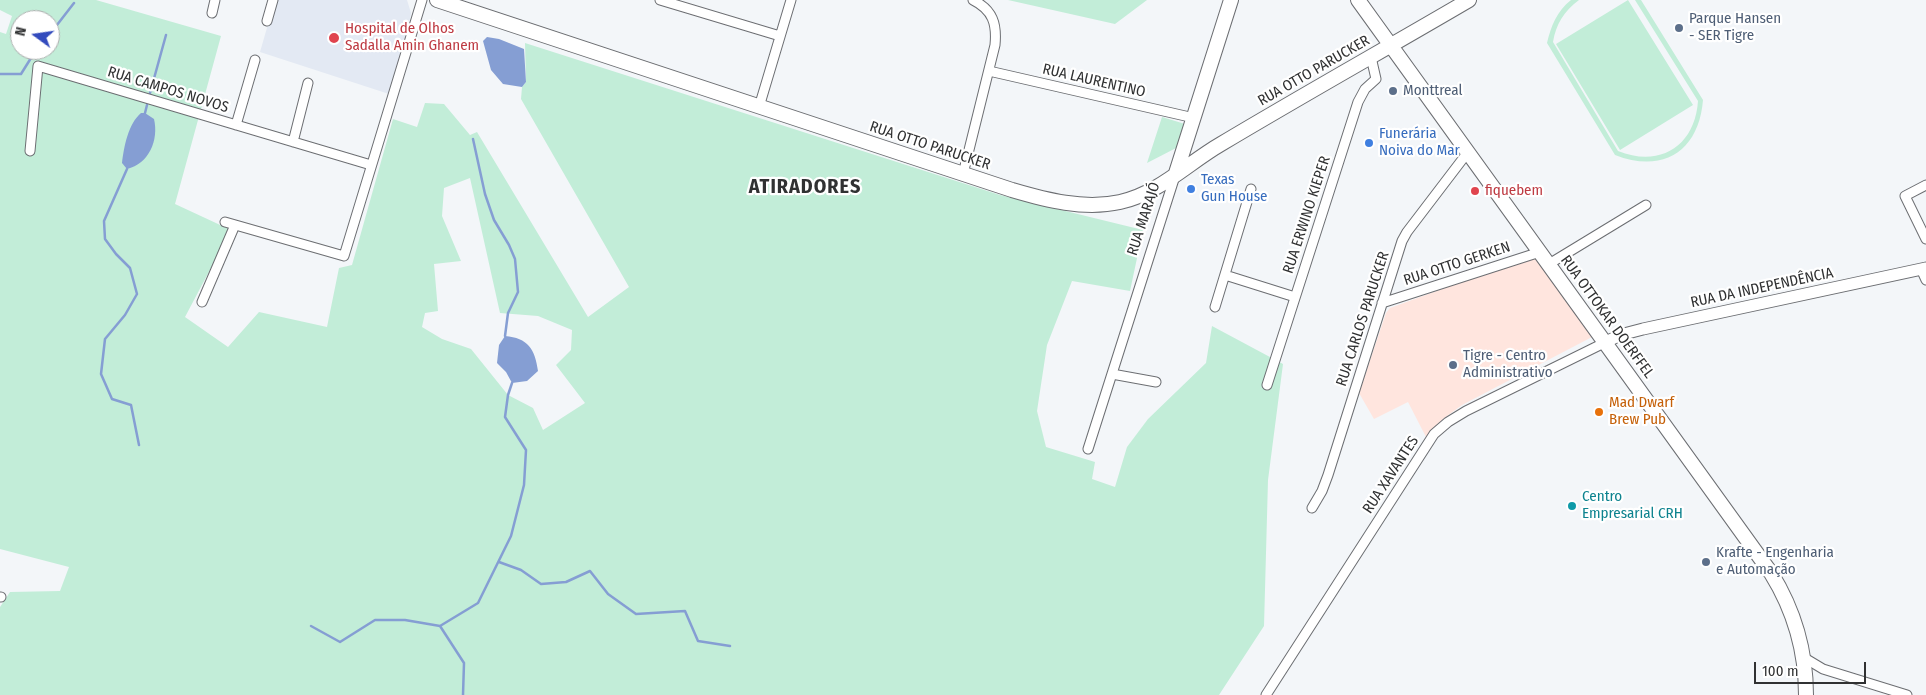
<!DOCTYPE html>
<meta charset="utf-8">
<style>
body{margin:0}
#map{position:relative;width:1926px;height:695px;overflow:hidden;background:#f3f6f9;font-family:"Fira Sans Condensed",sans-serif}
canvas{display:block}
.north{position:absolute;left:10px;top:10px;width:50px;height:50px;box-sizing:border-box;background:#fff;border:1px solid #acadad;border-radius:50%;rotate:284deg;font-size:14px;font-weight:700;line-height:20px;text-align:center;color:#303132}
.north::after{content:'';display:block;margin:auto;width:18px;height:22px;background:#334bbd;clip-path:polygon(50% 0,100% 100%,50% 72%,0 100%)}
.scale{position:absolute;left:1754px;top:662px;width:112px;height:22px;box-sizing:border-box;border:2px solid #303132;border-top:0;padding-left:6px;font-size:15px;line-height:18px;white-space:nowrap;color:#303132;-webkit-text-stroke:4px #fff;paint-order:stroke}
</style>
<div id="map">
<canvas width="1926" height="695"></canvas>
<div class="north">N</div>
<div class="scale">100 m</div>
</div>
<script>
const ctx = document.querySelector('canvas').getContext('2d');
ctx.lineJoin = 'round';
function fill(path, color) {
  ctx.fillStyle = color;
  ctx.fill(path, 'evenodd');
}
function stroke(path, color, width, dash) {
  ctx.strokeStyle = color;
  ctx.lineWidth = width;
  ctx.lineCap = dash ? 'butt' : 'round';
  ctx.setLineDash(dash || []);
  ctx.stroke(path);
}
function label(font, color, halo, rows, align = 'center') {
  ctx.font = font + ' "Fira Sans Condensed",sans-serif';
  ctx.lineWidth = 4.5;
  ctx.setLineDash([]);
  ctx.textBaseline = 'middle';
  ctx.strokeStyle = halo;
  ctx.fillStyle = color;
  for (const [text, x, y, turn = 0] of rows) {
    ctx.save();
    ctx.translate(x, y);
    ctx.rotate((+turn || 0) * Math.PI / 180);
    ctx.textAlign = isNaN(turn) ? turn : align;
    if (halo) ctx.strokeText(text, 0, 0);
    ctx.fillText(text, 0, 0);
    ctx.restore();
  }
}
const commercial = new Path2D(`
 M1530 257 1536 259 1592 337 1462 405 1443 419 1426 437 1408 402 1374 419 1359 393 1386 313 1390 308Z`);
const built = new Path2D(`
 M275 0H407L411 13 409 24 389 94 260 52Z`);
const green = new Path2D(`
 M0 0H96L221 36 175 204 231 230 185 317 228 347 259 312 327 327 339 268 352 265 393 119 417 127 425 103 444 104 470 135 477 132 588 317 629 287 521 99 522 87 526 82 525 43 1000 195 1143 230 1130 291 1072 281 1047 345 1037 411 1046 447 1095 462 1092 479 1115 487 1127 447 1148 419 1206 363 1212 326 1283 364 1268 480 1264 626 1219 695H0V607L10 592 60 591 69 567 0 549V32L6 34 12 16 0 10ZM20 20H50V50H20ZM470 178 500 313 538 316 572 330 571 350 556 365 585 403 543 430 533 408 508 395 471 349 442 339 422 327 425 313 438 311 434 264 461 261 442 216 444 188Z
 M1008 0H1147L1115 24Z
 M1571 0H1579C1564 11 1556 24 1553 42L1618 151C1660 168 1695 146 1698 101L1635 0H1641L1703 100C1699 151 1663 174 1615 155L1547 43C1551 26 1557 11 1571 0Z
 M1628 0 1693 105 1620 150 1556 44Z
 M1162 117 1185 124 1178 147 1147 163Z`);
const water = new Path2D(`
 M487 37 499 39 524 49 526 82 522 87 503 84 491 70 483 41Z
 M141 113H145L154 119C159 140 149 164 127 169L122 163C124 147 128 124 141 113Z
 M505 336C528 338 535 349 538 371L527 381 512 383 506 372 497 363 499 345Z`);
const stream = new Path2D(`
 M50 34 74 3
 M0 74H21L36 50
 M150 93 166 35
 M145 113 147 105
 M473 139 485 194 494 220 509 245 515 259 518 292 508 313 505 336
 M127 169 104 221 105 239 116 254 130 268 137 294 125 315 105 339 101 374 112 399 131 405 139 445
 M499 562 521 570 541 584 566 582 590 571 608 594 636 614 685 611 698 641 730 646
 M311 626 340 642 375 620H405L440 626 478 603 511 536 524 485 526 450 505 417 508 395 512 383
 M440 626 464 663 463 695`);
const minor = new Path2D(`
 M660 0 780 36
 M212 13 215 0
 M267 21 273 0
 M989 71 1194 118
 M759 107 791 0
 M236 125 255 60
 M293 142 308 83
 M30 151 38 66 371 165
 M963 174 995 45C997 24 993 10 973 0
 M1926 185 1905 196 1926 239
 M225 222 344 256 422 0
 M1549 264 1646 205
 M1921 269 1926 280
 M1225 275 1295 297
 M202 302 235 225
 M1382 303 1540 252
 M1215 307 1251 189
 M1112 374 1156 382
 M1267 385 1358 102 1365 89 1376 79 1371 57
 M1088 449 1175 176
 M1312 508 1322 491 1328 475 1402 241 1407 232 1468 152
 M0 597H1
 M1803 657 1823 669 1907 695
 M1266 695 1434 434 1448 422 1466 411 1606 342`);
const tertiary = new Path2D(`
 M1606 342 1620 335 1643 329 1926 268`);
const primary = new Path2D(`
 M437 0 1012 190C1046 200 1084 210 1120 202 1158 194 1188 163 1221 144 1303 95 1387 48 1469 0
 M1358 0 1771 573C1794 610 1806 651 1806 695
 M1176 173 1231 0`);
const markers = [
 [1679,28,5,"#5c6f8a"],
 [334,38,6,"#e0444e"],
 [1393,91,5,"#5c6f8a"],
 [1369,143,5,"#3f7fe0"],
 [1191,189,5,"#3f7fe0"],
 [1475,191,5,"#e0444e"],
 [1453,365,5,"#5c6f8a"],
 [1599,412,5,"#e8710a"],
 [1572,506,5,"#0f9aa8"],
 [1706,562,5,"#5c6f8a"]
];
const serviceNames = [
 ["Parque Hansen",1689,19],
 ["- SER Tigre",1689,36],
 ["Monttreal",1403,91],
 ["Tigre - Centro",1463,356],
 ["Administrativo",1463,373],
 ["Krafte - Engenharia",1716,553],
 ["e Automação",1716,570]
];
const healthNames = [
 ["Hospital de Olhos",345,29],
 ["Sadalla Amin Ghanem",345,46],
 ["fiquebem",1485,191]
];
const streetNames = [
 ["RUA OTTO PARUCKER",1314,71,-30],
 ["RUA LAURENTINO",1094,81,13],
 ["RUA CAMPOS NOVOS",168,90,17],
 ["RUA OTTO PARUCKER",930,146,18],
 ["RUA ERWINO KIEPER",1307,215,-72],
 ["RUA MARAJÓ",1144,219,-72],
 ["RUA OTTO GERKEN",1457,264,-18],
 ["RUA DA INDEPENDÊNCIA",1762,288,-12],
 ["RUA OTTOKAR DOERFFEL",1607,317,54],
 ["RUA CARLOS PARUCKER",1363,319,-72],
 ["RUA XAVANTES",1391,475,-57]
];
const shopNames = [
 ["Funerária",1379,134],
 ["Noiva do Mar",1379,151],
 ["Texas",1201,180],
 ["Gun House",1201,197]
];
const foodNames = [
 ["Mad Dwarf",1609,403],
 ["Brew Pub",1609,420]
];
const cultureNames = [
 ["Centro",1582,497],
 ["Empresarial CRH",1582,514]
];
const districtNames = [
 ["ATIRADORES",805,187]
];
fill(commercial, '#ffe5de');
fill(built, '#e3e9f3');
fill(green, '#c2edd8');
fill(water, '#859ed3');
stroke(stream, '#859ed3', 2.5);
stroke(minor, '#6c6e72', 11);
stroke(tertiary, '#6c6e72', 13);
stroke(primary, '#6c6e72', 16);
stroke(minor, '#fff', 9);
stroke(tertiary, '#fff', 11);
stroke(primary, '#fff', 14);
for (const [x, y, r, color] of markers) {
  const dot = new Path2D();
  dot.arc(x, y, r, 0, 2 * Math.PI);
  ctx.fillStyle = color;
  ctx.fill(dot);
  stroke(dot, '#fff', 2);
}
label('15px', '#4e5e75', '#fff', serviceNames, 'left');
label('15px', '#be3a42', '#fff', healthNames, 'left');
label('15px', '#303132', '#fff', streetNames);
label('15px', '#366cbe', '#fff', shopNames, 'left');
label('15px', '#c56008', '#fff', foodNames, 'left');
label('15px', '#0d838f', '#fff', cultureNames, 'left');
ctx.letterSpacing = '1px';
label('bold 20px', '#303132', '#fff', districtNames);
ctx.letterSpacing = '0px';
</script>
